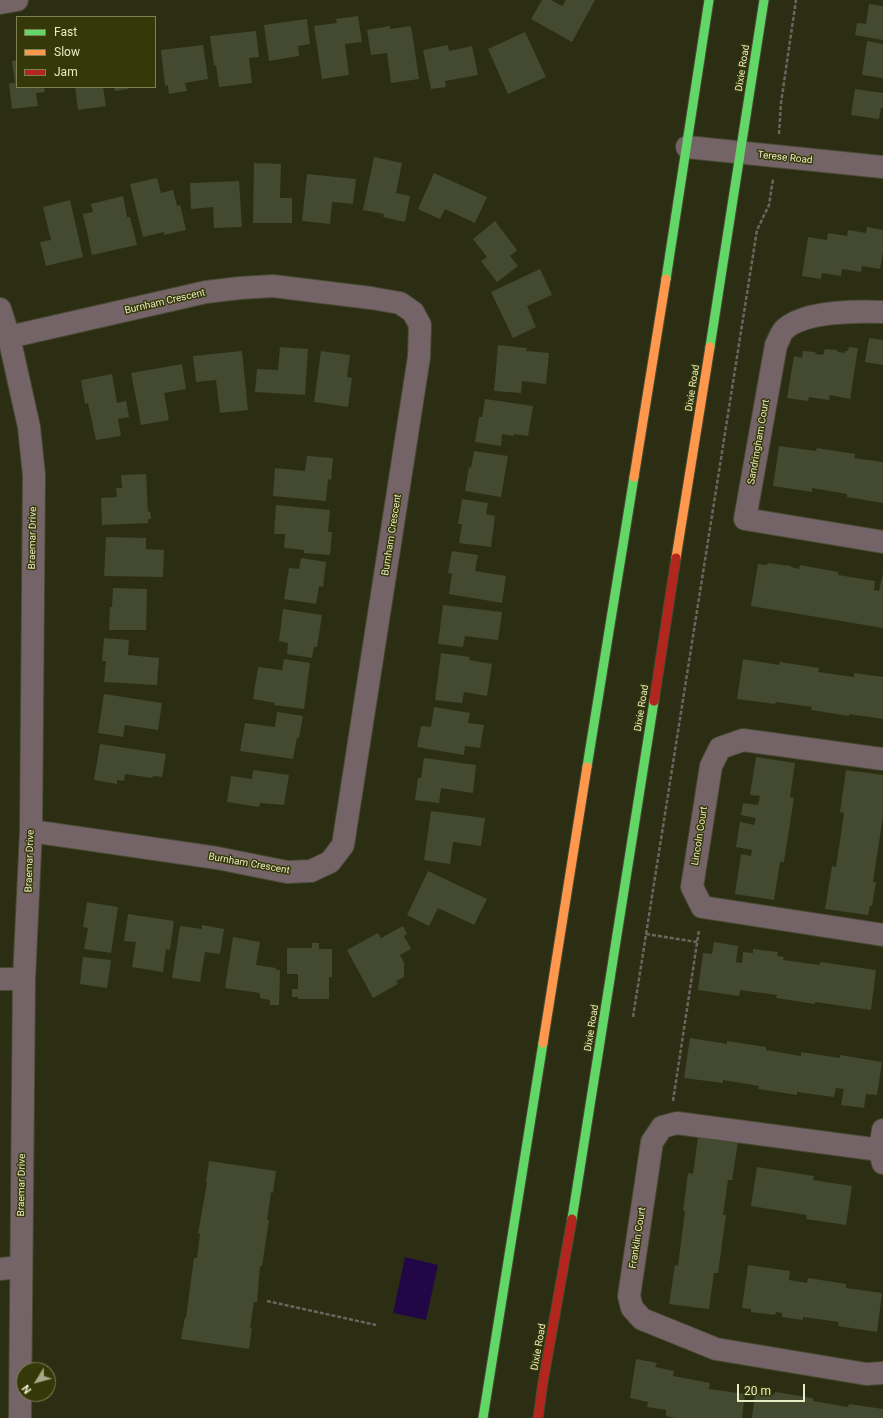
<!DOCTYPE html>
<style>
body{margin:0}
#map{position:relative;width:883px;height:1418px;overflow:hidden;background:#2c2e14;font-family:Roboto,sans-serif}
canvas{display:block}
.legend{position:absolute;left:16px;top:16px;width:140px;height:72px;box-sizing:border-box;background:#353809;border:1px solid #7d8053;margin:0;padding:5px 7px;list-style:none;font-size:12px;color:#e8ecc3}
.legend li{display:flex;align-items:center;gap:8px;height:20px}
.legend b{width:20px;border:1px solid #7d8053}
.north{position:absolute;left:16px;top:1362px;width:40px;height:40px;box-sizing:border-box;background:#353809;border:1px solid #7d8053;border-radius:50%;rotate:233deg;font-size:11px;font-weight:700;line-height:16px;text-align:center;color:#e8ecc3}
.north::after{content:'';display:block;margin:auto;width:14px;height:18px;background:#a6aa86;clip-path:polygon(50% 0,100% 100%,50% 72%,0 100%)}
.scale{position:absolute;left:737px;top:1384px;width:68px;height:18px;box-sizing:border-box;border:2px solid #e8ecc3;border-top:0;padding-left:5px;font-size:12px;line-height:14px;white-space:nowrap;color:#e8ecc3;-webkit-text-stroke:3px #353809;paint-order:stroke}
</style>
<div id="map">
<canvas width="883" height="1418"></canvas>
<ul class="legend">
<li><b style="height:5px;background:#63d668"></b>Fast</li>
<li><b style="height:5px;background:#ff974d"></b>Slow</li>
<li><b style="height:5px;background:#b3261e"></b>Jam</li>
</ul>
<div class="north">N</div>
<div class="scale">20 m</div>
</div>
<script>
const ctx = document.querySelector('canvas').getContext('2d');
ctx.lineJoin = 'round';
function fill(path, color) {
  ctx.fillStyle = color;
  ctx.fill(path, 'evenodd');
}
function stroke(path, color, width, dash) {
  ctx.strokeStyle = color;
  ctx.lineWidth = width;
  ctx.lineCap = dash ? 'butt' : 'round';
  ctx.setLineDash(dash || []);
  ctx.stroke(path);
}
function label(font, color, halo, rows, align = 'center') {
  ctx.font = font + ' Roboto,sans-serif';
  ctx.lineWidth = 3;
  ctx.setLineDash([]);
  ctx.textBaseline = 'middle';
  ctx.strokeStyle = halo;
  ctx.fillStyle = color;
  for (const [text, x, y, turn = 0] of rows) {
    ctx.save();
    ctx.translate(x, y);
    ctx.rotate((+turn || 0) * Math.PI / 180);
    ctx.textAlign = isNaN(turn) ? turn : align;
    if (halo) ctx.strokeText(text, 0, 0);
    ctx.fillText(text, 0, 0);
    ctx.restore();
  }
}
const water = new Path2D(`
 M405 1257 438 1265 426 1320 393 1313Z`);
const building = new Path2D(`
 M542 0H551L562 6 566 0H595L572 42 531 19Z
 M869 4 883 6V40L855 35 857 23 866 24Z
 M358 16 362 42 345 44 349 75 322 79 314 26 337 23 336 19Z
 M307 19 310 44 298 46 299 56 269 61 264 25Z
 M390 26V29L411 26 419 79 391 83 387 53 371 55 367 30Z
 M256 31 259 57 249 58 252 83 219 87 216 65 214 66 210 36Z
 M525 32 546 77 508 94 488 49Z
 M867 41 883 44V78L862 75Z
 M203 45 208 79 185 83 187 91 169 94 168 85 165 86 161 50Z
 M448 45 449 51 472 46 478 75 445 81 446 87 431 89 423 50Z
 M17 60V87H44L45 92 36 93 38 106 12 109 9 83H15L12 61Z
 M75 87H103L106 106 78 110Z
 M114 87H128V89L115 91Z
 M855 89 883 93V108H881L879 119 851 115Z
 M374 157 402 163 396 193 410 196 405 222 383 217 384 214 363 210Z
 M254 163 281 164 280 198H292V223H253Z
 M434 173 487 197 475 223 445 209 440 219 418 209Z
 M307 174 356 179 353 204 332 202 330 224 302 221Z
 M157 178 161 193 173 190 177 206 180 205 186 230 164 235V232L143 237 130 184Z
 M239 181 242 227 214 228 213 207 191 209 190 183Z
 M123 196 127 217H130L137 245 92 255 83 214 93 212 91 204Z
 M70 200 83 257 46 266 40 242 51 240 43 207Z
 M495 221 517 250 510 256 518 266 497 282 481 261 487 257 473 239Z
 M867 227 883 230V252L880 269 862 266 861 272 842 269 841 276 822 273 821 279 802 276 808 237 827 240 828 233 847 236 848 230 866 233Z
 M540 269 552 295 527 306 536 327 513 338 491 292Z
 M869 338 883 340V365L865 362Z
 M498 345 527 348 526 351 549 353 546 384 522 381 521 393 494 391Z
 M280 347 308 349 305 395 255 392 257 369 278 370Z
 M849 347 858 348 850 399 830 395 829 400 809 397 808 401 787 398 794 356 802 358 803 351 815 352 816 354 823 355 825 349 837 350 838 352 845 353V351H848Z
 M242 351 248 410 220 413 216 380 196 382 193 356Z
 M321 351 350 355 347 377 352 378 348 407 314 402Z
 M182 364 186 389 164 393 169 420 141 425 131 373Z
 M112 374 117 403 126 401 129 417 118 419 121 436 96 440 88 403 85 404 81 380Z
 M485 399 533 406 528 436 514 434 513 436 502 434 501 446 475 442 479 417H482Z
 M779 446 816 451 817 448 855 454 854 458 883 462V503L847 497V494L812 488V492L773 486Z
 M474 451 508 456 501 497 465 491 469 467 471 468Z
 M307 456 333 458 331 480 328 479 326 501 273 496 275 468 305 471Z
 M146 474 148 512 150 511 151 519H148V523L102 525 101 498 117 497 116 488H122L121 475Z
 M462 499 488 503 486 514 495 516 491 547 459 543 462 524H458Z
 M276 505 330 510 328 532H332L330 555 304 553V550L284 548 285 534H274Z
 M106 537 146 538V549L164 550 163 577 104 576Z
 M452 551 478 555 475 571 506 576 502 603 449 594 452 574 448 573Z
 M301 558 326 562 323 587 319 586 316 604 284 599 289 568 299 569Z
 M768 563 791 566V567L799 569 800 565 838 572V575L875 581 874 590 879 591 883 574V628L751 606 758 564 767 565Z
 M113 588 147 589 146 630H109L110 607H112Z
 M443 605 502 612 498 640 465 636 463 647 438 644Z
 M283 609 322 615 317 647H314L312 658 287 654 288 643 279 641Z
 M104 638 129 640 128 655 159 658 157 685 104 682 106 661H102Z
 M441 653 470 657 469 660 492 664 487 696 464 692 462 703 435 700Z
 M284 659 310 663 304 709 274 705 275 703 253 699 258 667 282 670Z
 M743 659 779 665 780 662 819 668 818 672 854 677V673L883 677V719L849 714V716L811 710 812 707 776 702 775 704 737 699Z
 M104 694 162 703 158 730 125 725 123 737 98 733Z
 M434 707 470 713 468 723 484 725 480 748 465 746 464 755 417 747 421 726 431 727Z
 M277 712 303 716 299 738H297L293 759 240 751 245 723 275 727Z
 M100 744 166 754 162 777 153 776 152 778 125 774 124 781 117 780V784L94 780Z
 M756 757 795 763 790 797 794 798 784 862H780L774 900 735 894 741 854 751 856 752 850 736 847 740 822 754 825 756 818 741 815 743 803 758 805 760 796 750 795Z
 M424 758 476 765 473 793 441 788 439 803 415 800 418 778H421Z
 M253 770 289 775 284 805 260 803 259 807 227 802 231 776 252 779Z
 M846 770 883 775V816L873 882H876L872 906H870L868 915 825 909 832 866 836 867 844 813 840 812Z
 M431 811 485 818 481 846 453 842 450 864 424 860Z
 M428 871 487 899 474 925 438 908 429 926 407 915Z
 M87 902 118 907 111 953 84 949 88 928 83 927Z
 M128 914 174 921 170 950 166 949 163 972 132 967 136 942 124 941Z
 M202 925 224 929 220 954 205 952 200 982 172 978 180 926 202 929Z
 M403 926 407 934 404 936 411 949 400 955 404 963V977L396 981 398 984 373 998 347 950 378 933 381 938Z
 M233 937 260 942 256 965 276 968V970H280L279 1005H270V1000L260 998V993L225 988Z
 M714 942 738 946 736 962 742 963 743 952 753 953V949L778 952 777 956 784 957 783 960 820 965V962L876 970 871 1010 815 1002V1004L776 998 777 995 740 990 739 996 698 990 703 953 712 954Z
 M312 943H319V949H332V977H329V999H298V997H292V989H298V974H287V948H312Z
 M83 957 111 960 107 988 80 984Z
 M690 1038 727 1044V1041L766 1047V1050L801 1056V1052L840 1058V1055L882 1062 877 1095 866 1094 864 1108 841 1105 844 1089 836 1088 834 1097 797 1092V1095L758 1089 759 1086 723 1080V1083L684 1078Z
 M698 1137 738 1142 732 1180H728L723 1215H726L718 1273H714L709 1309 669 1304 675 1265 678 1266 685 1211H683L688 1173 693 1174Z
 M209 1161 276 1171 273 1193 271 1192 267 1220H269L262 1266H260L257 1302H254L250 1328H252L249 1349 181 1339 185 1317 186 1318 194 1258H197L200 1234 198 1233 207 1183 206 1182Z
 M757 1167 814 1176 813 1180 852 1186 846 1225 806 1219 807 1215 751 1206Z
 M748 1265 790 1271 789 1280 807 1283 808 1278 846 1284V1288L882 1293 877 1332 838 1326 839 1322 803 1317V1320L782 1317V1313L776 1312 775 1315 751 1312V1309L742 1308Z
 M636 1359 657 1363 655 1367 674 1371 673 1376 710 1383 709 1389 745 1394 742 1418H676L666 1416V1410L647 1407 648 1402 630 1398Z
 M775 1392 813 1398V1401L848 1407 849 1404 883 1409V1418H752L755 1393 774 1395Z`);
const path = new Path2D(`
 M779 134 781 103 796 0
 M646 934 697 942
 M633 1017 757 230 769 205 773 179
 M673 1101 699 930
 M267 1301 376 1325`);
const street = new Path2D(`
 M0 3 17 0
 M687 147 883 167
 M0 309 9 337 29 427 34 475 31 831 24 979 20 1418
 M883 312C858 311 805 311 785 329 781 332 779 340 776 345L745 519 883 542
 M9 337 206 292 240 288 273 286 371 298 400 303 413 312 420 325 419 357 343 845 330 862 311 871 287 872 217 858 31 831
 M883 759 743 740 720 748 711 766 692 887 702 907 883 935
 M0 979H24
 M880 1150 883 1130
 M883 1163 880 1150 677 1123 662 1127 652 1142 629 1296 632 1308 642 1319 716 1349 866 1374 883 1373
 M0 1269 21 1267`);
const fast = new Path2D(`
 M666 279 709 0
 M710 347 764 0
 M587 767 634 477
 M572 1219 654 701
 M483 1418 543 1043`);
const slow = new Path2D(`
 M634 477 666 279
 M676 558 710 347
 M543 1043 587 767`);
const jam = new Path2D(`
 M654 701 676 558
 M538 1418 543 1382 572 1219`);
const streetNames = [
 ["Dixie Road",743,68,-81],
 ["Terese Road",785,158,6],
 ["Burnham Crescent",165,302,-13],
 ["Dixie Road",693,388,-81],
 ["Sandringham Court",759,442,-80],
 ["Burnham Crescent",392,535,-81],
 ["Braemar Drive",33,538,-89],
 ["Dixie Road",642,708,-81],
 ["Lincoln Court",700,836,-81],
 ["Braemar Drive",30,861,-88],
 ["Burnham Crescent",249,864,10],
 ["Dixie Road",592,1028,-81],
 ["Braemar Drive",22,1185,-89],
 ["Franklin Court",638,1238,-81],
 ["Dixie Road",539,1347,-80]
];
fill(water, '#220746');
fill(building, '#434a30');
stroke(street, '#484a32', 24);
stroke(fast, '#484a32', 11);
stroke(slow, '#484a32', 11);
stroke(jam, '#484a32', 11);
stroke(path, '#6d6460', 2.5, [4, 2]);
stroke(street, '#746467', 22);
stroke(fast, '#63d668', 9);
stroke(slow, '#ff974d', 9);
stroke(jam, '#b3261e', 9);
label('10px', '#e8ecc3', '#353809', streetNames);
</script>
